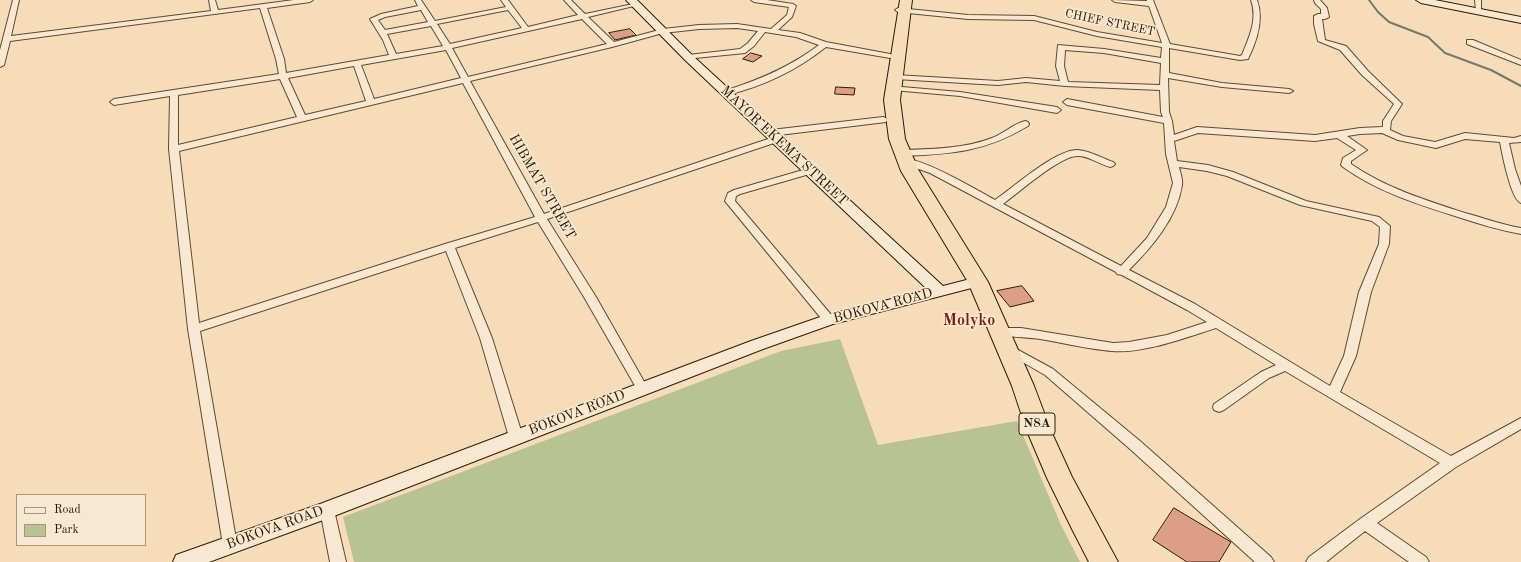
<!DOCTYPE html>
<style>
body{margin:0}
#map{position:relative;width:1521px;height:562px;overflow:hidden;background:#f6dcb8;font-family:"Old Standard TT",serif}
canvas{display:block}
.legend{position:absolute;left:16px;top:494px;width:130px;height:52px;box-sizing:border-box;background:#f9e8d1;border:1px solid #a7967f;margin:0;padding:5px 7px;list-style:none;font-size:12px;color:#2d1a05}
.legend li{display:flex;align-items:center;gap:8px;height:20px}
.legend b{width:20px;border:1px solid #a7967f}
</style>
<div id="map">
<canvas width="1521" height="562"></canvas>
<ul class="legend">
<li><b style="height:5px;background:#f9e8d1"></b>Road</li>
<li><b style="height:11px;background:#b8c292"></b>Park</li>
</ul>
</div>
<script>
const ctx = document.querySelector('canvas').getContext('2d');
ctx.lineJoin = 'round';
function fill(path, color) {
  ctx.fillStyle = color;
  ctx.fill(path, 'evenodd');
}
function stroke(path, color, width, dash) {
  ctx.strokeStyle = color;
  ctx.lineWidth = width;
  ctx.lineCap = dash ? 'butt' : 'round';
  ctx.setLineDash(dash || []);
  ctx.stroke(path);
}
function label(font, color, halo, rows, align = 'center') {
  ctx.font = font + ' "Old Standard TT",serif';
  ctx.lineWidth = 3.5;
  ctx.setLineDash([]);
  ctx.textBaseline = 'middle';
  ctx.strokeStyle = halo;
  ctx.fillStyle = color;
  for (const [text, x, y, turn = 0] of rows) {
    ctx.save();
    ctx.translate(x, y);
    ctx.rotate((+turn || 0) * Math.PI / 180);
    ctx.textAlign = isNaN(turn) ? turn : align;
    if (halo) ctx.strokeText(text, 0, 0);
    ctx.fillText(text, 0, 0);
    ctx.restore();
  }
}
const green = new Path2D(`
 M840 339 878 445 1017 421 1061 525 1080 562H354L343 517 781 351Z`);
const stream = new Path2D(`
 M1369 0 1378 12 1389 22 1428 37 1445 53 1491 70 1521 86`);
const building = new Path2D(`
 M630 29 636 35 615 40 609 33Z
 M751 53 762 56 753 62 743 59Z
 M836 87 855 88 854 95 835 94Z
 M1022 286 1034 301 1010 307 997 291Z
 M1174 508 1231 542 1219 562H1187L1153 540Z`);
const street = new Path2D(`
 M13 0H19L11 36 211 11 209 0H215L218 10 294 0H313L310 2 267 8 284 59 286 73 389 55 383 40 370 19 381 14 418 6 415 0H421L435 21 506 7 501 0H508L528 27 578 15 564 0H571L585 14 638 3V5L588 17 614 42 663 29 699 25 737 24 771 29 787 15 789 7 754 2 751 0H767L793 4 796 6 792 17 778 30 800 33 826 42 890 54 894 56 890 58 826 47C797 70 764 86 727 95H724L723 93 724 91C759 80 790 67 819 45L796 37 765 32 754 46 745 53 685 59 684 57 688 55 740 49 748 43 758 31 737 28 699 29 663 33 612 47 470 81 544 214 774 137 777 136 781 139 780 141 547 219 596 297 646 385 648 388 646 391 642 393 638 391 584 297 538 222 455 248 492 338 523 437 521 441 516 442 511 441 509 437 480 338 446 251 200 331 237 545 235 550 230 552 225 550 223 545 188 329 169 149 170 96 114 105 110 102 114 99 279 74 276 59 260 8 10 41 4 65 0 67V50ZM421 10 428 22 385 30 378 20 385 17ZM508 10 522 28 450 44 437 24ZM582 19 607 44 468 77 452 48ZM431 26 443 46 396 54 387 34ZM446 50 461 78 374 99 361 65ZM354 66 366 101 305 115 288 78ZM280 79 297 117 178 145V95ZM463 83 535 217 445 244 199 323 179 151Z
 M1112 0 1147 1V0H1153L1170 44 1240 56 1242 55C1249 37 1258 20 1251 0H1257C1264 19 1257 41 1248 59L1240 60 1169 48V73L1222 83 1289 89 1293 91 1289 93 1222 87 1168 78 1169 112 1172 121 1174 135 1197 127 1315 135 1360 128 1383 127V121L1394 104 1362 75 1340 50 1318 41 1314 24V16L1318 14H1321V9L1315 3 1314 0H1320L1327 8 1329 17 1325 19H1322L1325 40 1346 46 1368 71 1402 104 1391 121 1390 130 1403 136 1435 142 1465 133 1514 138 1521 136V142L1509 143 1515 169 1521 186V203C1511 200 1502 153 1500 142L1465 139 1436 148 1398 140 1382 133 1360 134 1347 136 1367 150 1351 161V164C1386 188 1425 200 1465 213 1484 218 1502 225 1521 228V234C1500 230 1479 224 1458 217 1417 204 1378 192 1343 167L1341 165 1343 158 1356 150 1337 138 1315 141 1198 133 1174 141 1177 161 1208 165 1233 172 1306 201 1379 217 1390 226 1389 244 1371 292 1356 356 1340 392 1451 456 1521 418V429L1456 467 1377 523 1426 557 1429 562H1409L1365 531 1326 562H1306L1309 557 1360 519 1440 463 1285 371 1269 378 1224 410 1219 412 1214 410 1213 407 1214 404 1261 372 1276 365 1216 328C1187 337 1143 354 1112 351 1088 349 1064 343 1040 339 1026 337 1007 337 995 334L993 331 995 328H1021L1113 343 1129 342 1167 335 1207 322 1187 310 1122 275 1117 274 1116 272 930 173 902 163 900 161 902 159C918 155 979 191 995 200 1014 187 1056 149 1078 150 1090 151 1102 158 1113 162L1115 164 1113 166 1110 167C1099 164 1089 156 1078 156 1061 155 1018 193 1003 204L1121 266 1147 238 1166 207 1173 183 1166 154 1164 123 1067 105 1063 102 1067 99 1163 117 1161 112 1160 90 1065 86 1026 82 998 85 895 79 891 77 895 75 998 81 1026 78 1060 81 1056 66 1058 45 1104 49 1161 58 1162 47 1097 36 1034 20 968 19 898 12 895 10 898 8 968 15 1034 16 1097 32 1162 43 1149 6 1115 2ZM1065 50 1104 53 1161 63 1160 85 1068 82 1064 66ZM1179 167 1207 171 1227 176 1300 205 1372 221 1380 227 1379 244 1359 292 1344 356 1330 386 1195 304 1129 270C1152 247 1177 218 1182 185 1183 179 1180 172 1179 167Z
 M1475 0H1481V12L1476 11Z
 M1467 40H1473L1521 60V65L1467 44Z
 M890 86 960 92 1057 107 1061 110 1057 113 960 96 893 90H890Z
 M883 117 886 118 887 120 886 122 771 136 767 133 771 130Z
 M1025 121 1028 122 1029 124 1028 126C985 152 951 154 902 156L897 153 902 150C932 149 963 149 992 138 1003 134 1013 124 1025 121Z
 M810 168 813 169 815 171 813 173 740 194 736 196 735 201 833 317 835 320 833 323H825L725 201 728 193 734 190Z
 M1009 345 1053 369 1140 441 1271 557 1274 562H1255L1130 449 1045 375 1005 352 1003 349 1005 346Z
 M327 504 332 506 334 510 346 562H330L320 510 322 506Z`);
const secondary = new Path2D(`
 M626 0H637L693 56 943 286 978 277 983 279 986 282 983 285 833 324 763 349 334 516 209 562H173L176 555 320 504 751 341 823 316 928 290 685 60Z
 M1416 0H1435L1521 17V23L1421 3Z`);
const highway = new Path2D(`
 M900 0H912L900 100 905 139 919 171 988 282 1034 386 1051 431 1072 477 1118 562H1089L1073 531 1047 478 1027 431 1012 386 968 282 901 171 889 139 884 100Z`);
const farStreetnames = [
 ["CHIEF STREET",1110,23,12]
];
const shields = [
 [1037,424,36]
];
const shieldNames = [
 ["N8A",1037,424]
];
const streetNames = [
 ["MAYOR EKEMA STREET",784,146,43],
 ["HIBMAT STREET",542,187,60],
 ["BOKOVA ROAD",883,306,-15],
 ["BOKOVA ROAD",577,413,-21],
 ["BOKOVA ROAD",275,528,-20]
];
const quarterNames = [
 ["Molyko",969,321]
];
fill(green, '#b8c292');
stroke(stream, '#707a6e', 2);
fill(building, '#dd9e87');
stroke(building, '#2d1a05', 1);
stroke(street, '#5f4a32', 2);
stroke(secondary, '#2d1a05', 2);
stroke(highway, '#2d1a05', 2);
fill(street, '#f9e8d1');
fill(secondary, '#f9e8d1');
fill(highway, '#f6dcb8');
label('12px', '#2d1a05', '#f9e8d1', farStreetnames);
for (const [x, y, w] of shields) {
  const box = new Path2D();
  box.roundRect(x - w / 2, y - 11, w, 22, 3);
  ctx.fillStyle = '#f9e8d1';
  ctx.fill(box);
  stroke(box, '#2d1a05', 1);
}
label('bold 13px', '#2d1a05', null, shieldNames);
label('14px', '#2d1a05', '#f9e8d1', streetNames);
label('bold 16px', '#7a1f14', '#f9e8d1', quarterNames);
</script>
